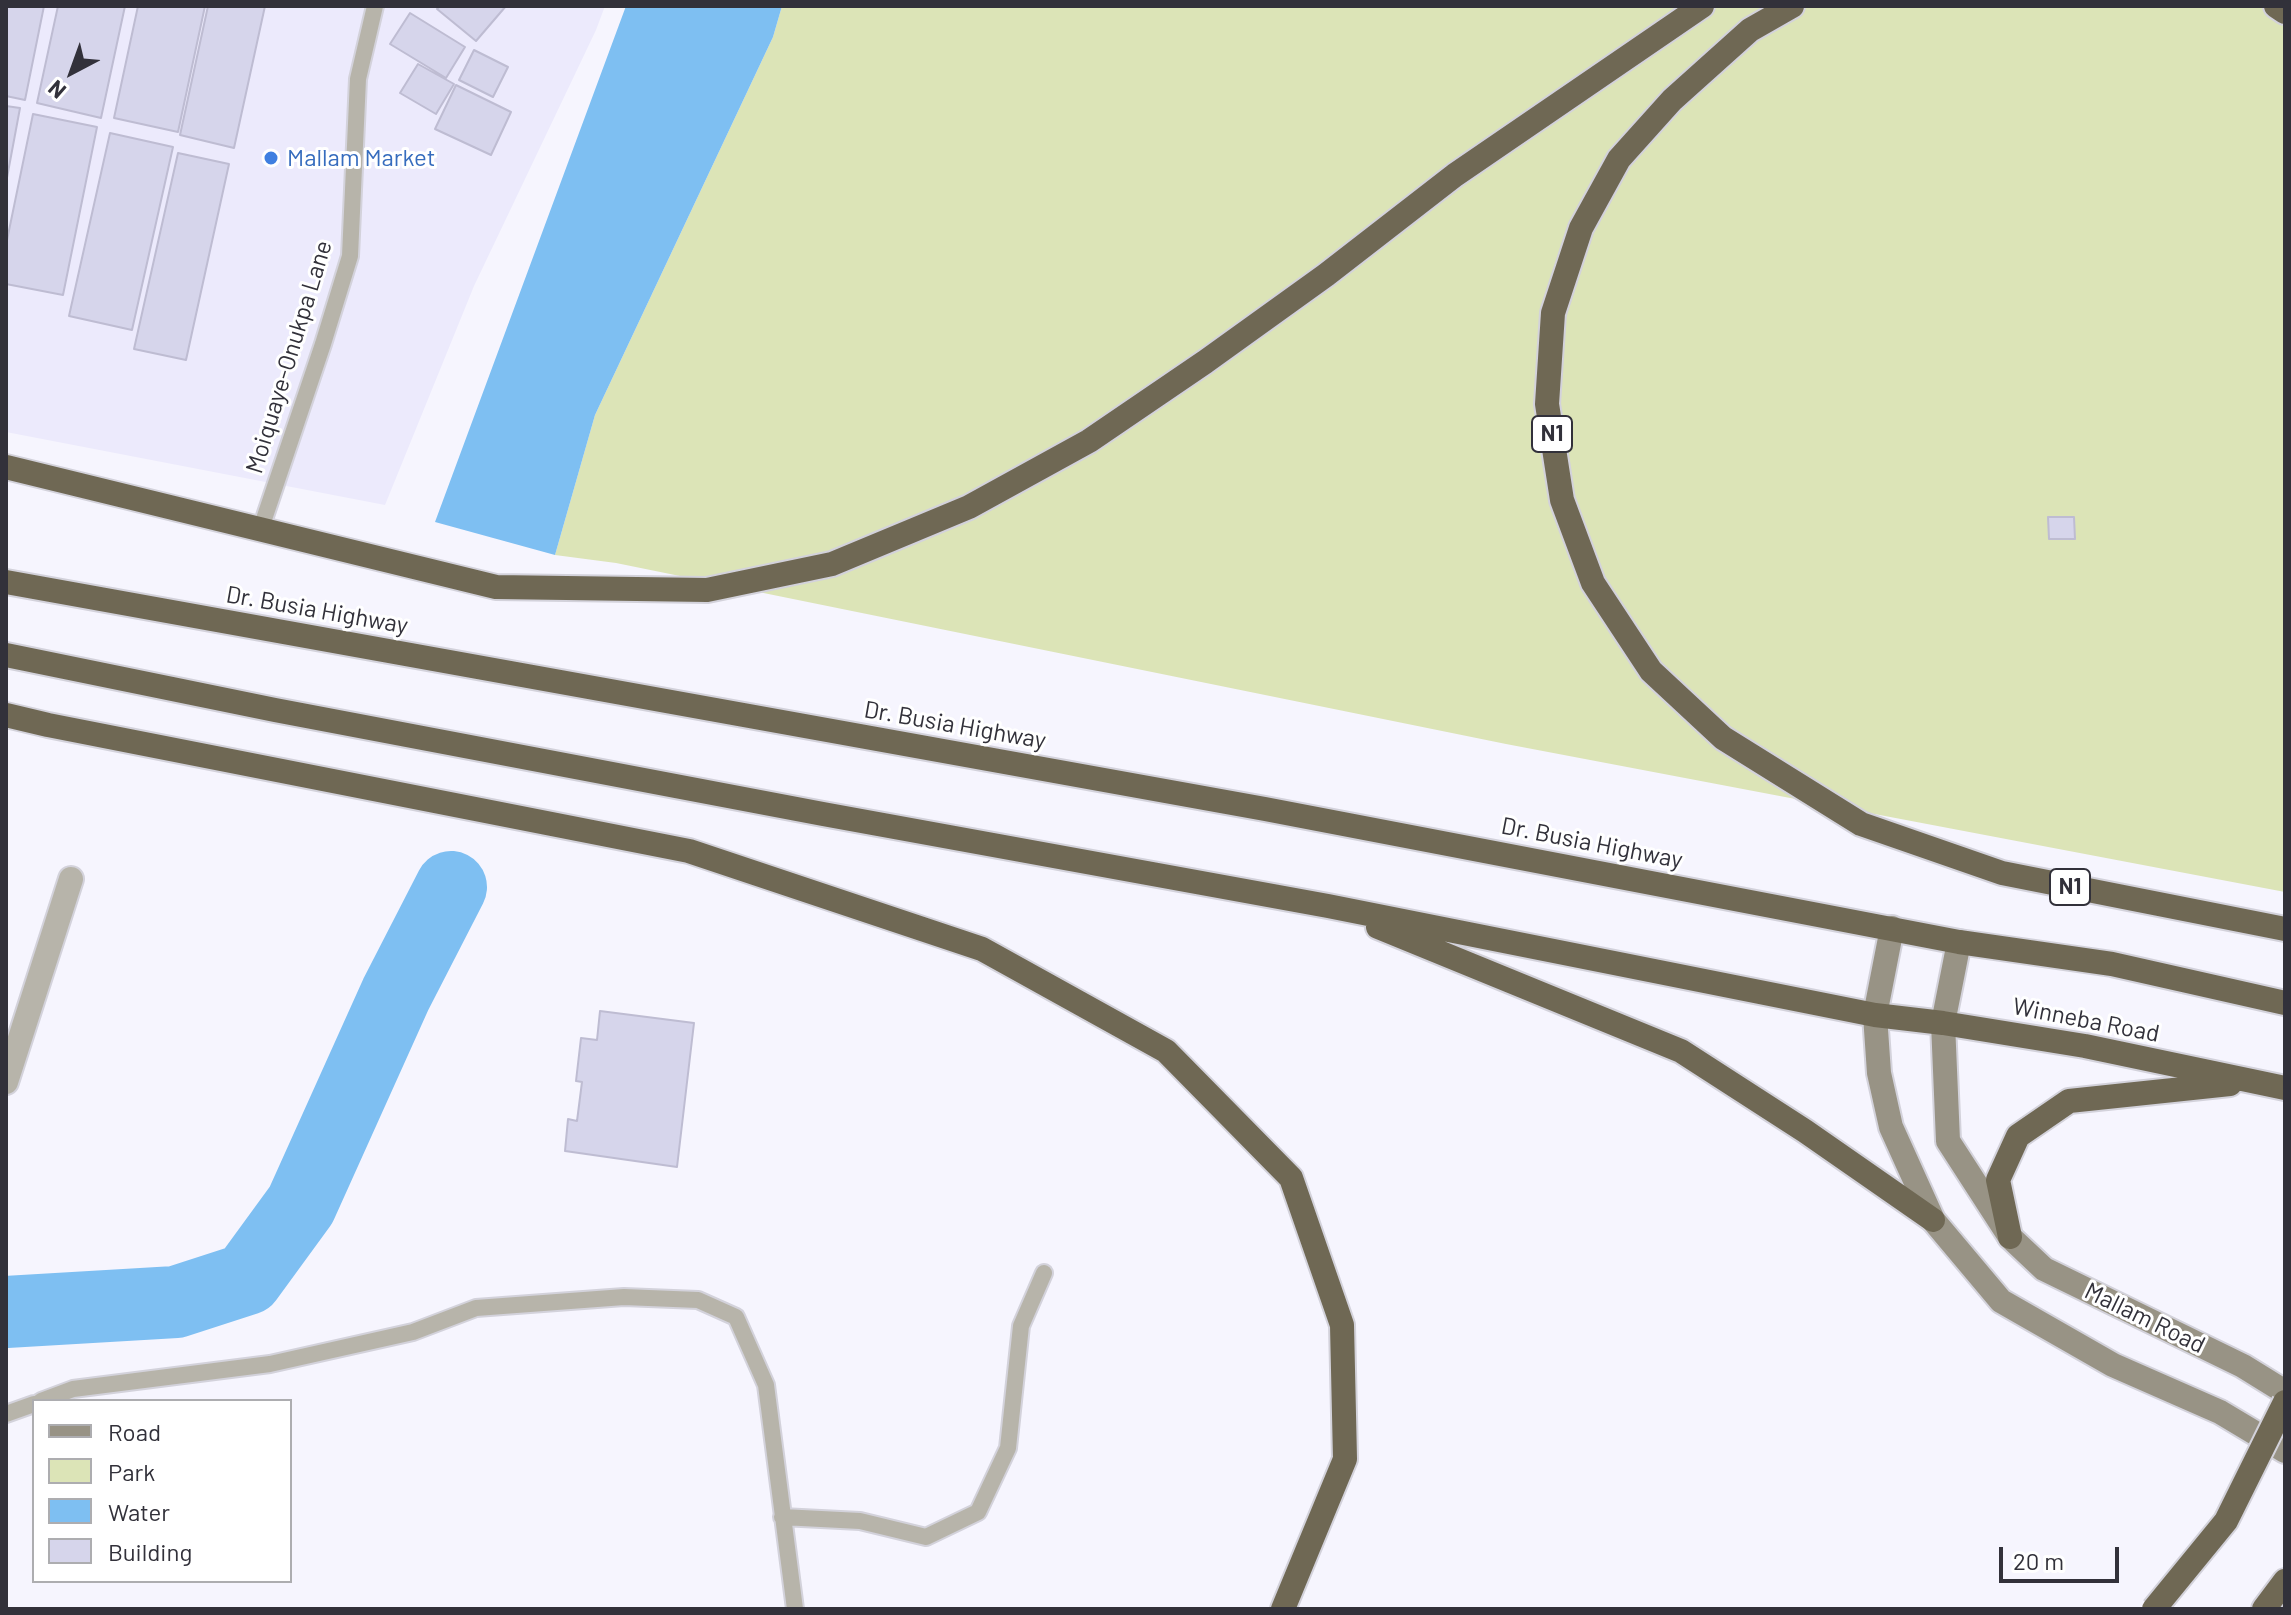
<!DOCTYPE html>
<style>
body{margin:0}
#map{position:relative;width:2291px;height:1615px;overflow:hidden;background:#f6f5fe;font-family:Barlow,sans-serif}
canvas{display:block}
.frame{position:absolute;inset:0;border:8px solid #32313a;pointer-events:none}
.legend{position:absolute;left:32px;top:1399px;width:260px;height:184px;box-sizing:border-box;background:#fff;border:2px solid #adadb0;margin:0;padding:10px 14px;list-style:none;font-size:24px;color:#32313a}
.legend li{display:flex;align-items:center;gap:16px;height:40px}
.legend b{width:40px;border:2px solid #adadb0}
.north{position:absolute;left:32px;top:32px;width:80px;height:80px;-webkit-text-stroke:6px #fff;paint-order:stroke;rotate:221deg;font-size:22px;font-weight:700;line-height:32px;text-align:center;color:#32313a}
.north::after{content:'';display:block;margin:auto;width:28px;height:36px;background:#32313a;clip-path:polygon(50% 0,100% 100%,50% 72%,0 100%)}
.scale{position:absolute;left:1999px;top:1547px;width:120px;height:36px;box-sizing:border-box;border:4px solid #32313a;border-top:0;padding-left:10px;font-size:24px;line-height:28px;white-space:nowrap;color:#32313a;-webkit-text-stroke:6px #fff;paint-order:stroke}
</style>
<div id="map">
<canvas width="2291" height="1615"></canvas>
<div class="frame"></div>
<ul class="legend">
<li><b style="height:10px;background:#989385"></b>Road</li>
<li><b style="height:22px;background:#dce4b7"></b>Park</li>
<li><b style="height:22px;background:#7ebff2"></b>Water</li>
<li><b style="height:22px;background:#d6d5eb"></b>Building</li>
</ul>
<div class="north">N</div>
<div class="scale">20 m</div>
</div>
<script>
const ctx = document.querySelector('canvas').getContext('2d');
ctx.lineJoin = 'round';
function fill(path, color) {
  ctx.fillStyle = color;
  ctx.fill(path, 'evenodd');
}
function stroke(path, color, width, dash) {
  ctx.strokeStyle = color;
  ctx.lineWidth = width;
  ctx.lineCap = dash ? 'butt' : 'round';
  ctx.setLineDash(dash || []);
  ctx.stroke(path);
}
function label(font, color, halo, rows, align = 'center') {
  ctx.font = font + ' Barlow,sans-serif';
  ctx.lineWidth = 6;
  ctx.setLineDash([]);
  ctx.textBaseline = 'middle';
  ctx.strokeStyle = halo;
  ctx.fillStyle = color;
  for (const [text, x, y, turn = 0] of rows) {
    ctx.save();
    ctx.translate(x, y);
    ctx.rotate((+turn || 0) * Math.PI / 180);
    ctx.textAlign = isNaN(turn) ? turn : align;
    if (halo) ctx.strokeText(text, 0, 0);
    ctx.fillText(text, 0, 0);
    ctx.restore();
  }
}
const built = new Path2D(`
 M6 6H605L596 30 474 286 385 505 6 432Z`);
const green = new Path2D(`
 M782 6H2285V892L1506 744 616 563 555 555 595 415 773 37Z`);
const water = new Path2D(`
 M626 6H782L773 37 595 415 555 555 435 522Z`);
const river = new Path2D(`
 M6 1312 176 1302 247 1279 301 1205 396 994 451 887`);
const building = new Path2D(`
 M6 6H44L25 100 6 96Z
 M58 6H125L101 118 37 103Z
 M138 6H205L178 132 114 118Z
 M208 6H265L234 148 180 135Z
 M440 6H506L476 41 437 9Z
 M410 13 465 47 446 78 390 44Z
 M474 50 508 67 493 97 459 80Z
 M418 64 454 84 436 114 400 93Z
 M456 85 511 112 491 155 435 129Z
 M6 106 20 108 6 183Z
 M33 114 97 127 63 295 6 284V245Z
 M110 133 173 147 132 330 69 316Z
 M178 153 229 164 186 360 134 349Z
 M2048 517H2074L2075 539H2049Z
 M600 1011 694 1023 677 1167 565 1151 568 1119 577 1121 582 1082 576 1081 581 1038 597 1040Z`);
const lane = new Path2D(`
 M260 531 323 344 350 256 358 79 375 6
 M41 1401 73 1389 270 1364 413 1332 476 1308 624 1297 698 1300 736 1317 766 1385 795 1609
 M6 1414 34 1404
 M782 1517 860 1521 926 1537 978 1512 1008 1448 1021 1326 1044 1273`);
const street = new Path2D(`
 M6 1082 71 879`);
const secondary = new Path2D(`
 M1892 928 1875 1015 1879 1073 1891 1127 1933 1220 2001 1301 2113 1365 2220 1412 2285 1451
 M1959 942 1943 1023 1948 1141 2010 1237 2044 1269 2243 1366 2285 1392`);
const highway = new Path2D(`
 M1792 6 1750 30 1672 100 1619 159 1581 228 1553 313 1547 404 1562 500 1593 583 1651 671 1723 738 1861 824 2002 873 2285 929
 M2276 6 2285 12
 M6 467 496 587 707 590 832 564 969 507 1089 441 1205 362 1326 275 1455 175 1702 6
 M6 582 1265 809 1959 942 2112 964 2285 1003
 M6 655 275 710 823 814 1328 906 1875 1015 1943 1023 2085 1046 2285 1088
 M6 715 48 725 689 851 982 949 1166 1051 1291 1178 1342 1325 1345 1459 1283 1609
 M1378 927 1681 1051 1805 1131 1933 1220
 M2010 1237 1998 1180 2018 1136 2069 1101 2230 1084
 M2264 1609 2285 1581`);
const highwayBridge = new Path2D(`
 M2154 1609 2226 1521 2285 1402`);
const markers = [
 [271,158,8,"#3f7fe0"]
];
const shields = [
 [1552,434,40],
 [2070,887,40]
];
const shieldNames = [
 ["N1",1552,434],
 ["N1",2070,887]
];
const shopNames = [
 ["Mallam Market",287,158]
];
const streetNames = [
 ["Moiquaye-Onukpa Lane",289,357,-73],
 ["Dr. Busia Highway",317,610,10],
 ["Dr. Busia Highway",955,725,10],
 ["Dr. Busia Highway",1592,843,11],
 ["Winneba Road",2086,1020,11],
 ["Mallam Road",2145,1318,26]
];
fill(built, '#eceafc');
fill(green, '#dce4b7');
fill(water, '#7ebff2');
stroke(river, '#7ebff2', 72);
fill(building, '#d6d5eb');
stroke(building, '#bebcd2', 2);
stroke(lane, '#d3d2db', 20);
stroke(street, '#d3d2db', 28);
stroke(secondary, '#d3d2db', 28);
stroke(highway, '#d3d2db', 28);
stroke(lane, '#b7b4aa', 16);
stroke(street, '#b7b4aa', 24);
stroke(secondary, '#989385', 24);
stroke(highway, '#6f6854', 24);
stroke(highwayBridge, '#d3d2db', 28, []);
stroke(highwayBridge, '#6f6854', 24);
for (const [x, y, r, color] of markers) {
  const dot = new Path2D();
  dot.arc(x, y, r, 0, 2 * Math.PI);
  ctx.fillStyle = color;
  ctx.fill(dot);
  stroke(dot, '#fff', 3);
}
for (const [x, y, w] of shields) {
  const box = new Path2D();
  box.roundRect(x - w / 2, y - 18, w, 36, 6);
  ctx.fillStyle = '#fff';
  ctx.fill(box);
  stroke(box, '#32313a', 2);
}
label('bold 22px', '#32313a', null, shieldNames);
label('24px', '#366cbe', '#fff', shopNames, 'left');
label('24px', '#32313a', '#fff', streetNames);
</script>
